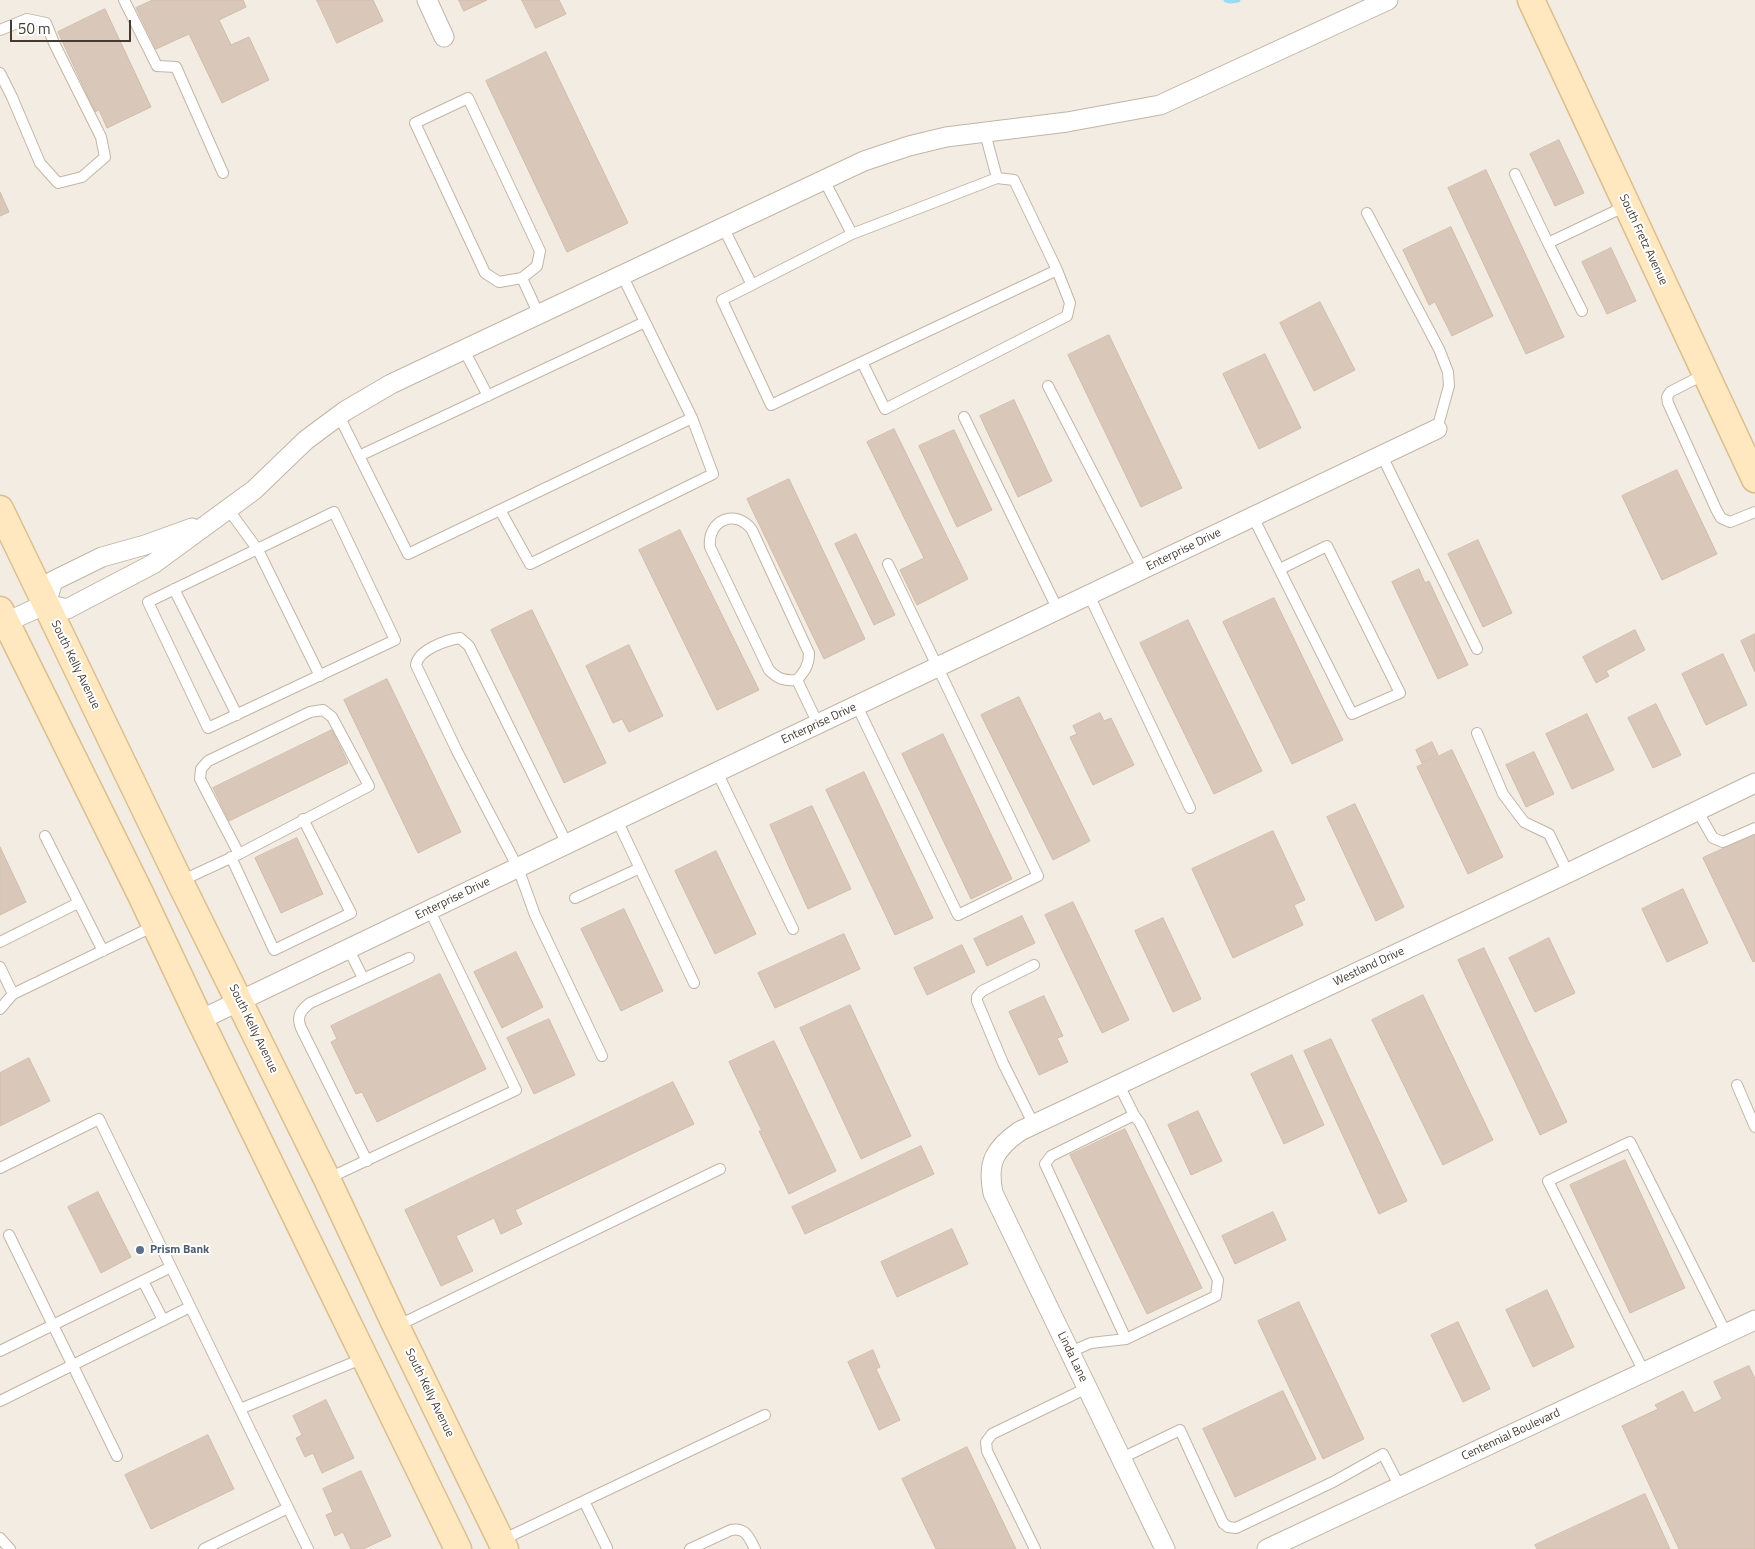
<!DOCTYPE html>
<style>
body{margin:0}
#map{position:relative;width:1755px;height:1549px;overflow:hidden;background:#f3ece2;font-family:"Titillium Web",sans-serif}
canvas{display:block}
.scale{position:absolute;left:10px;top:20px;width:121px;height:22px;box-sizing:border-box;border:2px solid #453b32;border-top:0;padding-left:6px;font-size:15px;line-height:18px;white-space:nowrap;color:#453b32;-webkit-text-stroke:4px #fff;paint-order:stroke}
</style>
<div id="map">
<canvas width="1755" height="1549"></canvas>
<div class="scale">50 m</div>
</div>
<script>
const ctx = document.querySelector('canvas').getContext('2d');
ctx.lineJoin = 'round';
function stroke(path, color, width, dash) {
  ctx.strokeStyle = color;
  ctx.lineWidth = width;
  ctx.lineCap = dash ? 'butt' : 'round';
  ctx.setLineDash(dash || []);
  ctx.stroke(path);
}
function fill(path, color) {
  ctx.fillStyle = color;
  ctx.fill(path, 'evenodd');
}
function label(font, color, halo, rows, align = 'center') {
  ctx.font = font + ' "Titillium Web",sans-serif';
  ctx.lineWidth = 4;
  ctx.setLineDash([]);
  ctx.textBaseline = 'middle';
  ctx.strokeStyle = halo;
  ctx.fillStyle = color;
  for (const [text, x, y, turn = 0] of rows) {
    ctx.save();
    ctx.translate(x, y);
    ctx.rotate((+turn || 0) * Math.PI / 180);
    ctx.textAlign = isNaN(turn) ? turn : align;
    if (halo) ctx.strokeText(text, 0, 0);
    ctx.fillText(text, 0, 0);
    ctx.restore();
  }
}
const stream = new Path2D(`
 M1226 0 1230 1 1238 0`);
const building = new Path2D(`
 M153 0H243L246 7 219 20 231 45 249 37 269 80 222 103 189 34 156 49 136 8Z
 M317 0H373L383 21 337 43Z
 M459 0H487L464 11Z
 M522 0H559L566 14 536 28Z
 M105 9 151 107 107 128 99 110 95 112 58 32Z
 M546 52 628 223 567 252 486 81Z
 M1559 140 1584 193 1555 206 1530 154Z
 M1486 170 1564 337 1526 354 1448 188Z
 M0 192 9 212 0 216Z
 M1451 227 1493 316 1452 336 1435 302 1429 305 1403 250Z
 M1611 248 1636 301 1607 314 1582 262Z
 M1320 302 1355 370 1314 391 1280 323Z
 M1109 335 1182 488 1141 507 1068 355Z
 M1265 354 1301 428 1259 449 1223 374Z
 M1014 400 1052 481 1018 497 980 416Z
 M894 429 968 579 917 605 900 570 924 558 867 442Z
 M954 430 992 510 957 527 919 446Z
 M1677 470 1717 554 1662 580 1622 496Z
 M789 479 865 639 824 659 747 499Z
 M680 530 759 690 717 710 639 550Z
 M856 534 895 615 874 625 835 544Z
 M1478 540 1512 613 1483 627 1448 554Z
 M1419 569 1425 583 1429 581 1468 665 1438 679 1392 582Z
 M1274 598 1343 740 1292 764 1223 622Z
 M532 610 606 763 564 783 491 630Z
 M1188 620 1262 771 1214 794 1140 643Z
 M1635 630 1645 650 1606 671 1609 676 1596 683 1583 657Z
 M1755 634V672L1741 641Z
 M629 645 663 716 629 732 622 719 613 723 586 666Z
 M1723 654 1747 705 1706 725 1682 674Z
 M387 679 461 832 418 853 344 700Z
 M1019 697 1090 841 1053 860 981 715Z
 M1656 704 1681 755 1653 768 1628 718Z
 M1100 713 1104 721 1111 718 1134 765 1093 785 1070 737 1077 734 1073 726Z
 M1587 714 1614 770 1572 789 1546 734Z
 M332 730 348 763 229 821 213 788Z
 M943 734 1012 879 971 899 902 754Z
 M1432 742 1438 755 1422 763 1416 750Z
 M1452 750 1503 857 1468 874 1417 767Z
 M1534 752 1554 794 1526 807 1506 765Z
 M864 772 933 918 895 935 826 790Z
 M1355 804 1404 907 1376 921 1327 817Z
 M812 806 851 889 808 909 770 825Z
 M1273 831 1305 900 1294 905 1303 925 1233 958 1192 869Z
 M1755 834V961L1753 962 1703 858Z
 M297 838 323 894 281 913 255 858Z
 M0 847 26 902 0 915Z
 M716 851 756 934 715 954 675 871Z
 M1683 889 1708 943 1667 962 1642 909Z
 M1073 902 1129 1020 1102 1033 1045 915Z
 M624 909 663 991 621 1011 581 929Z
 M1022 916 1035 943 987 966 974 939Z
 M1163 918 1201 999 1173 1012 1135 931Z
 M844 934 860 969 775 1008 758 973Z
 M1549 938 1575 993 1535 1012 1509 958Z
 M962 945 975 972 927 995 914 968Z
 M1484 948 1567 1122 1540 1135 1458 960Z
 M516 952 543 1007 502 1028 474 972Z
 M440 974 486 1069 377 1122 362 1092 356 1094 331 1042 337 1039 331 1026Z
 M1423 995 1493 1140 1443 1165 1372 1020Z
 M1044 996 1063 1036 1057 1038 1068 1062 1039 1075 1009 1012Z
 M850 1005 911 1136 861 1159 800 1028Z
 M549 1019 575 1075 534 1094 507 1038Z
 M1331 1039 1407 1201 1379 1214 1304 1051Z
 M774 1041 836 1171 789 1194 759 1131H762L729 1062Z
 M1292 1055 1324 1125 1284 1144 1251 1074Z
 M29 1058 50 1101 0 1126V1073Z
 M673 1082 694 1124 515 1210 522 1224 501 1234 494 1218 456 1236 473 1271 441 1286 405 1210Z
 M1198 1111 1222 1161 1191 1175 1168 1125Z
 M1125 1129 1202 1288 1147 1314 1070 1155Z
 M921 1146 934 1174 805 1234 792 1207Z
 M1625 1160 1685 1288 1630 1313 1570 1185Z
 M98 1192 131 1257 101 1273 68 1207Z
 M1273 1212 1286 1240 1235 1264 1222 1236Z
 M952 1229 968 1264 897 1297 881 1262Z
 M1547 1290 1574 1347 1533 1367 1506 1310Z
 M1299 1302 1364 1439 1323 1459 1258 1321Z
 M1458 1322 1490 1389 1463 1402 1431 1335Z
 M873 1350 880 1367 876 1369 900 1420 879 1430 848 1362Z
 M1749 1366 1755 1379V1549H1679L1622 1426 1658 1409 1655 1405 1683 1391 1694 1413 1722 1399 1714 1382Z
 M1283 1391 1316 1459 1235 1497 1203 1429Z
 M326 1400 354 1458 322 1473 313 1453 305 1457 296 1438 302 1435 293 1416Z
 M208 1435 234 1489 151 1529 125 1475Z
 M967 1447 1016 1549H936L902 1479Z
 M361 1471 391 1536 363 1549H351L343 1532 335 1536 326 1515 333 1512 323 1489Z
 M1645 1494 1670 1549H1537L1535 1545Z`);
const lane = new Path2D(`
 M124 0 157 66 176 67 223 173
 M0 30 27 19 46 23 54 43 101 137 105 157 82 177 58 183 40 163 12 97 0 73
 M1515 174 1548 243
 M824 180 852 234 997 178 985 133
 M1367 213 1439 349 1448 372 1449 386 1437 429
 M723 227 752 285
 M852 234 722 300 771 405 1057 270 1014 180 997 178
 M522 278 537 266 540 251 468 98 415 123 485 273 499 282 522 278 539 315
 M1582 311 1548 243 1626 206
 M464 350 488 396
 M862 362 885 409 1067 316 1070 303 1057 270
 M1705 374 1670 392 1667 397 1668 403 1716 509 1721 518 1730 522 1755 512
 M1048 386 1143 570
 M339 416 408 554 692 418 622 275
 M964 417 1058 610
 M359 456 645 322
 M1382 456 1477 649
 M228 509 258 550 320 676
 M500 510 530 564 713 474 692 418
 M334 512 395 640 208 728 148 602Z
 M1253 517 1352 714 1400 693 1327 546 1280 569
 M174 589 237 715
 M1089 595 1190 808
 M797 680C805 671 809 665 809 653L752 530C736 508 707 520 710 547L769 670C778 679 784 681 797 680L818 724
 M857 706 958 915 1038 876 888 564
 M1477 733 1503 794 1524 822 1549 834 1568 873
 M717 772 793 929
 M1697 810 1713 838 1723 842 1755 828
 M617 820 694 983
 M45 836 103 951
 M567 844 469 646 460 638C446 640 418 650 416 665L457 751 518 868 535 915 602 1056
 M231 857 274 950 351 913 303 819
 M181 881 239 854 369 786 332 717 323 710 310 712 208 761 201 769 200 779 239 854
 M575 898 640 868
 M0 942 78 903
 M348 948 363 978
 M0 967 13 994
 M0 1009 13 994 154 926
 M1737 1085 1755 1127
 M1034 1125 1003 1063 977 1001V997L982 991 1034 965
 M367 1161 301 1028C296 1016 301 1010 310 1003L409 958
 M0 1168 99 1119 308 1549
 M327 1179 516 1090 430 911
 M9 1235 117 1456
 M143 1281 163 1320
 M397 1326 720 1169
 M1126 1339 1216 1296 1218 1280 1140 1123 1134 1115
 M0 1351 171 1267
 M1070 1352 1091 1343 1126 1339 1045 1164 1051 1156 1134 1115 1119 1085
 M1644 1372 1548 1181 1630 1142 1726 1333
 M0 1401 190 1307
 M240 1409 364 1358
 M1122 1458 1180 1430 1223 1523 1228 1527 1236 1528 1333 1482 1383 1454 1400 1487
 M584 1501 765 1415
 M0 1538 10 1549
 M502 1540 584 1501 607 1548
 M204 1549 288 1508
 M690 1549 731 1530C746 1527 749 1538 755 1549
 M1035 1549 987 1451 986 1442 992 1434 1087 1388`);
const street = new Path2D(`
 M427 0 444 37
 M46 604 67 609 153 564 254 490 306 440 345 411 391 384 864 161 909 146 946 137 1067 122 1160 105 1388 0
 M46 604 53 581 102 557 145 545 192 528
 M0 625 46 604
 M200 1020 717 772 1437 429
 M1165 1549 993 1193C987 1163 994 1149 1020 1131L1568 873 1755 783
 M1267 1549 1755 1320`);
const secondary = new Path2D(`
 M1531 0 1755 479
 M0 509 180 882 327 1179 396 1326 505 1549
 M0 610 141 895 200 1020 458 1549`);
const markers = [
 [140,1250,5,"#5c6f8a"]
];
const streetNames = [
 ["South Fretz Avenue",1643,240,65],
 ["Enterprise Drive",1184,550,-26],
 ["South Kelly Avenue",75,665,64],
 ["Enterprise Drive",819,724,-25],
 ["Enterprise Drive",453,899,-26],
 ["Westland Drive",1369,967,-25],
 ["South Kelly Avenue",253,1029,64],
 ["Linda Lane",1072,1357,64],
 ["South Kelly Avenue",429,1393,64],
 ["Centennial Boulevard",1511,1435,-25]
];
const serviceNames = [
 ["Prism Bank",150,1250]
];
stroke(stream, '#97dcf7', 5);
fill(building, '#d9c8b9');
stroke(building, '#d1bca9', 1);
stroke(lane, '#c2b5a7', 12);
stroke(street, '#c2b5a7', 21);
stroke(secondary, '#dbbe8e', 29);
stroke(lane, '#fff', 10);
stroke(street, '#fff', 19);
stroke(secondary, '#ffe8c0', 26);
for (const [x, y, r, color] of markers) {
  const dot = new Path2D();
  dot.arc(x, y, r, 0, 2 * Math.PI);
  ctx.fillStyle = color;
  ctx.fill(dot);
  stroke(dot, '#fff', 2);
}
label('12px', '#453b32', '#fff', streetNames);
label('bold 12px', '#4e5e75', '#fff', serviceNames, 'left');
</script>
